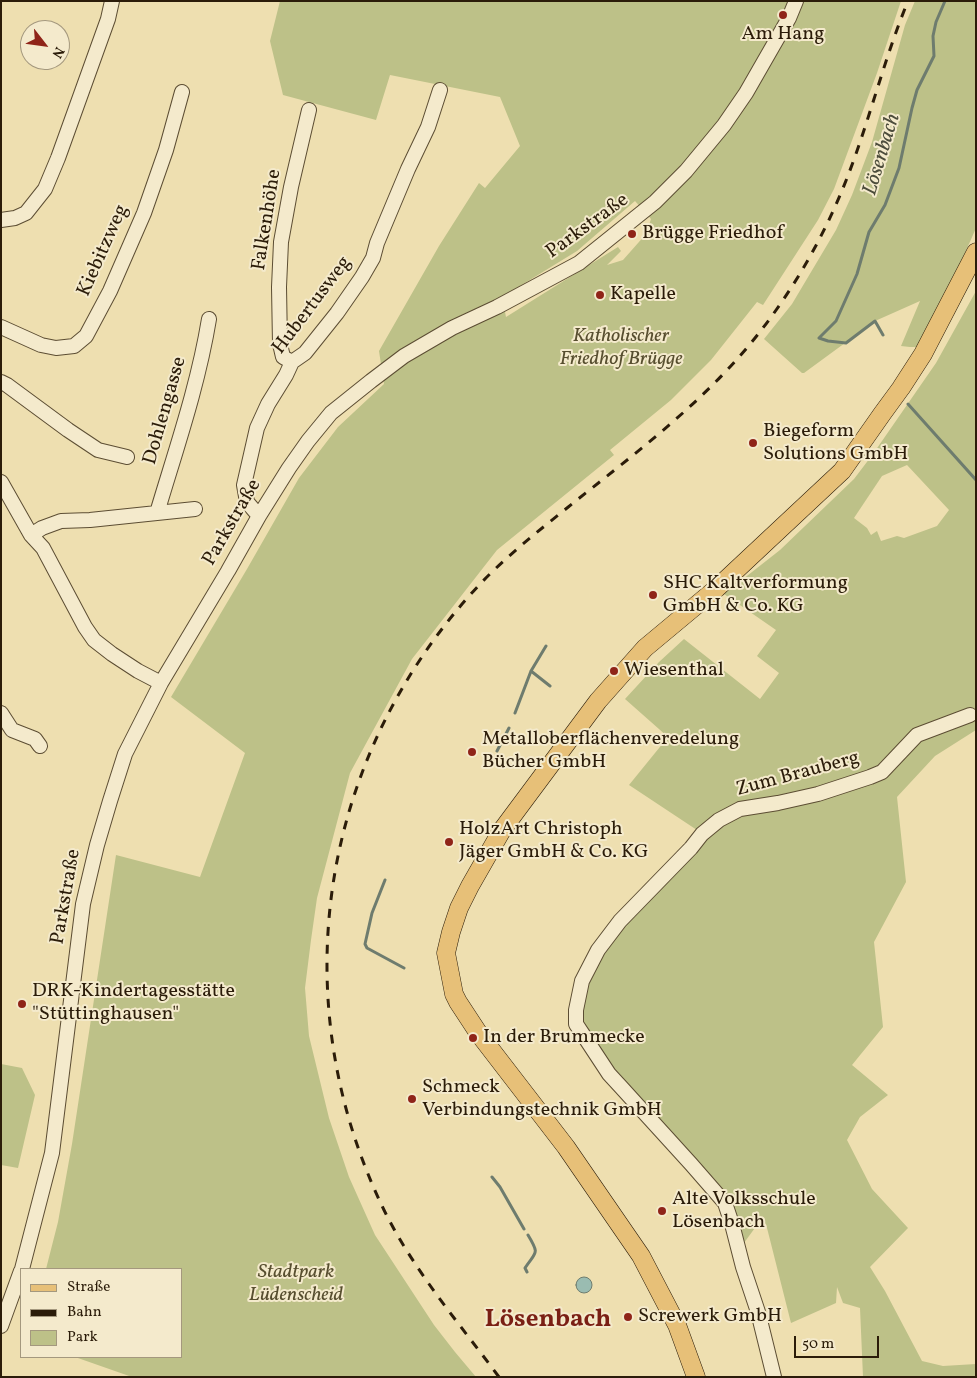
<!DOCTYPE html>
<meta charset="utf-8">
<style>
body{margin:0}
#map{position:relative;width:977px;height:1378px;overflow:hidden;background:#eedfb0;font-family:Vollkorn,serif}
canvas{display:block}
.frame{position:absolute;inset:0;border:2px solid #2b1c09;pointer-events:none}
.legend{position:absolute;left:20px;top:1268px;width:162px;height:90px;box-sizing:border-box;background:#f4eacc;border:1px solid #a4987e;margin:0;padding:6px 9px;list-style:none;font-size:15px;color:#2b1c09}
.legend li{display:flex;align-items:center;gap:10px;height:25px}
.legend b{width:25px;border:1px solid #a4987e}
.north{position:absolute;left:20px;top:20px;width:50px;height:50px;box-sizing:border-box;background:#f4eacc;border:1px solid #a4987e;border-radius:50%;rotate:120deg;font-size:14px;font-weight:700;line-height:20px;text-align:center;color:#2b1c09}
.north::after{content:'';display:block;margin:auto;width:18px;height:22px;background:#8f2418;clip-path:polygon(50% 0,100% 100%,50% 72%,0 100%)}
.scale{position:absolute;left:794px;top:1336px;width:85px;height:22px;box-sizing:border-box;border:2px solid #2b1c09;border-top:0;padding-left:6px;font-size:15px;line-height:18px;white-space:nowrap;color:#2b1c09;-webkit-text-stroke:4px #f4eacc;paint-order:stroke}
</style>
<div id="map">
<canvas width="977" height="1378"></canvas>
<div class="frame"></div>
<ul class="legend">
<li><b style="height:6px;background:#e7c078"></b>Straße</li>
<li><b style="height:6px;background:#2b1c09"></b>Bahn</li>
<li><b style="height:14px;background:#bdc188"></b>Park</li>
</ul>
<div class="north">N</div>
<div class="scale">50 m</div>
</div>
<script>
const ctx = document.querySelector('canvas').getContext('2d');
ctx.lineJoin = 'round';
function fill(path, color) {
  ctx.fillStyle = color;
  ctx.fill(path, 'evenodd');
}
function stroke(path, color, width, dash) {
  ctx.strokeStyle = color;
  ctx.lineWidth = width;
  ctx.lineCap = dash ? 'butt' : 'round';
  ctx.setLineDash(dash || []);
  ctx.stroke(path);
}
function label(font, color, halo, rows, align = 'center') {
  ctx.font = font + ' Vollkorn,serif';
  ctx.lineWidth = 4;
  ctx.setLineDash([]);
  ctx.textBaseline = 'middle';
  ctx.strokeStyle = halo;
  ctx.fillStyle = color;
  for (const [text, x, y, turn = 0] of rows) {
    ctx.save();
    ctx.translate(x, y);
    ctx.rotate((+turn || 0) * Math.PI / 180);
    ctx.textAlign = isNaN(turn) ? turn : align;
    if (halo) ctx.strokeText(text, 0, 0);
    ctx.fillText(text, 0, 0);
    ctx.restore();
  }
}
const green = new Path2D(`
 M280 1H901L877 73 834 189 818 220 763 305 757 302 711 360 671 400 610 450 614 455 497 550 412 659 350 773 317 898 311 940 305 988 309 1036 329 1118 349 1177 375 1235 434 1325 455 1352 476 1377H132L75 1357H181V1269H46L58 1222 72 1144 116 855 200 877 245 753 171 697 247 569 299 478 338 427 384 384 379 351 439 246 479 183 485 188 520 146 500 97 390 75 376 120 283 95 270 41ZM635 201 651 219 646 234 623 260 607 265 621 251 618 247 506 317 502 297 577 251Z
 M915 1H976V228L958 269 918 347H910L901 346 920 301 875 321 804 373H802L764 339 792 304 836 230 852 195 872 142 905 25Z
 M976 291V730L935 756 897 797 906 882 874 942 883 1027 852 1065 888 1095 860 1117 847 1140 872 1189 908 1228 870 1267 885 1291 922 1361 943 1366 976 1364V1377H863L860 1308 843 1303 837 1287 836 1303 791 1323 766 1224 760 1221 741 1247 735 1223 644 1111 578 1023V1010L600 951 706 836 629 785 668 737 625 699 659 662 684 639 760 699 779 673 757 656 776 630 724 594 780 550 854 479 873 454 936 363ZM907 465 949 510 937 526 904 538 897 536 881 541 877 531 871 535 867 528 854 518 882 476Z
 M1 1064 22 1068 35 1095 18 1168 1 1165Z`);
const water = new Path2D(`
 M576 1285a8 8 0 1 1 16 0a8 8 0 1 1-16 0Z`);
const stream = new Path2D(`
 M883 335 875 321 846 343 828 341 819 338 836 321 857 274 869 232 885 205 899 168 912 108 917 90 934 56 933 36 936 22 945 1
 M908 404 976 480
 M531 671 550 686
 M515 713 531 671 546 646
 M497 751 509 728
 M385 880 372 913 365 944 367 948 404 968
 M492 1177 500 1187 524 1229
 M527 1272 525 1268C536 1251 540 1255 528 1235`);
const minor = new Path2D(`
 M1 220 15 218 26 213 45 189 58 158 108 19 112 1
 M1 327 41 345 56 348 74 346 86 336 110 291 144 213 166 150 182 92
 M292 362 283 357 280 344 279 287 281 242 291 187 309 110
 M1 382 7 385 68 430 98 450 127 457
 M1 482 31 535 43 548 85 627 94 640 112 654 138 671 161 683
 M157 513C176 449 198 386 209 319
 M259 516 247 502 244 485 257 428 268 404 286 375 292 362 305 353 337 313 362 277 373 258 377 243 408 169 428 127 440 90
 M31 535 42 528 61 521 90 520 195 509
 M1 713 12 730 35 739 40 746
 M22 1269 52 1153 83 904 97 845 110 801 125 754 161 683 228 571 259 516 289 468 308 441 331 413 371 381 404 356 452 328 497 307 579 263 655 202 686 171 724 125 746 93 789 18 796 1
 M1 1326 21 1271
 M774 1377 758 1312 743 1267 732 1224 725 1203 691 1164 621 1087 609 1074 584 1036 576 1024V1010L582 981 598 950 620 921 691 848 702 834 719 820 740 809 778 803 818 794 870 777 882 772 917 735 970 715`);
const major = new Path2D(`
 M696 1377 677 1325 641 1256 566 1147 479 1034 458 1002 454 994 446 953 451 932 459 908 470 886 502 830 598 701 645 648 717 588 842 471 882 414 901 388 923 354 976 252`);
const rail = new Path2D(`
 M499 1377C459 1323 414 1271 384 1210 281 998 320 754 481 583 507 556 537 532 567 508 634 454 705 402 759 333 792 291 820 243 841 193 867 131 882 64 908 1`);
const markers = [
 [783,15,5,"#8f2418"],
 [632,234,5,"#8f2418"],
 [600,295,5,"#8f2418"],
 [753,443,5,"#8f2418"],
 [653,595,5,"#8f2418"],
 [614,671,5,"#8f2418"],
 [472,752,5,"#8f2418"],
 [449,842,5,"#8f2418"],
 [22,1004,5,"#8f2418"],
 [473,1038,5,"#8f2418"],
 [412,1099,5,"#8f2418"],
 [662,1211,5,"#8f2418"],
 [628,1317,5,"#8f2418"]
];
const poiNames = [
 ["Am Hang",783,35,"center"],
 ["Brügge Friedhof",642,234],
 ["Kapelle",610,295],
 ["Biegeform",763,432],
 ["Solutions GmbH",763,455],
 ["SHC Kaltverformung",663,584],
 ["GmbH & Co. KG",663,607],
 ["Wiesenthal",624,671],
 ["Metalloberflächenveredelung",482,740],
 ["Bücher GmbH",482,763],
 ["HolzArt Christoph",459,830],
 ["Jäger GmbH & Co. KG",459,853],
 ["DRK-Kindertagesstätte",32,992],
 ["\"Stüttinghausen\"",32,1015],
 ["In der Brummecke",483,1038],
 ["Schmeck",422,1088],
 ["Verbindungstechnik GmbH",422,1111],
 ["Alte Volksschule",672,1200],
 ["Lösenbach",672,1223],
 ["Screwerk GmbH",638,1317]
];
const streetNames = [
 ["Falkenhöhe",268,220,-81],
 ["Parkstraße",588,227,-36],
 ["Kiebitzweg",104,251,-66],
 ["Hubertusweg",313,306,-53],
 ["Dohlengasse",166,411,-74],
 ["Parkstraße",233,523,-60],
 ["Zum Brauberg",798,775,-15],
 ["Parkstraße",67,897,-80]
];
const parkNames = [
 ["Katholischer",621,337],
 ["Friedhof Brügge",621,360],
 ["Stadtpark",296,1273],
 ["Lüdenscheid",296,1296]
];
const waterNames = [
 ["Lösenbach",883,155,-73]
];
const districtNames = [
 ["Lösenbach",548,1321]
];
fill(green, '#bdc188');
fill(water, '#9abcb1');
stroke(water, '#6e7c6e', 1);
stroke(stream, '#6e7c6e', 3);
stroke(minor, '#5c4d33', 16);
stroke(major, '#2b1c09', 19);
stroke(minor, '#f4eacc', 14);
stroke(major, '#e7c078', 18);
stroke(rail, '#2b1c09', 3, [9, 9]);
for (const [x, y, r, color] of markers) {
  const dot = new Path2D();
  dot.arc(x, y, r, 0, 2 * Math.PI);
  ctx.fillStyle = color;
  ctx.fill(dot);
  stroke(dot, '#f4eacc', 2);
}
label('20px', '#2b1c09', '#f4eacc', poiNames, 'left');
label('20px', '#2b1c09', '#f4eacc', streetNames);
label('italic 20px', '#574e2f', '#f4eacc', parkNames);
label('italic 21px', '#4c4c3b', '#f4eacc', waterNames);
label('bold 25px', '#7a1f14', '#f4eacc', districtNames);
</script>
